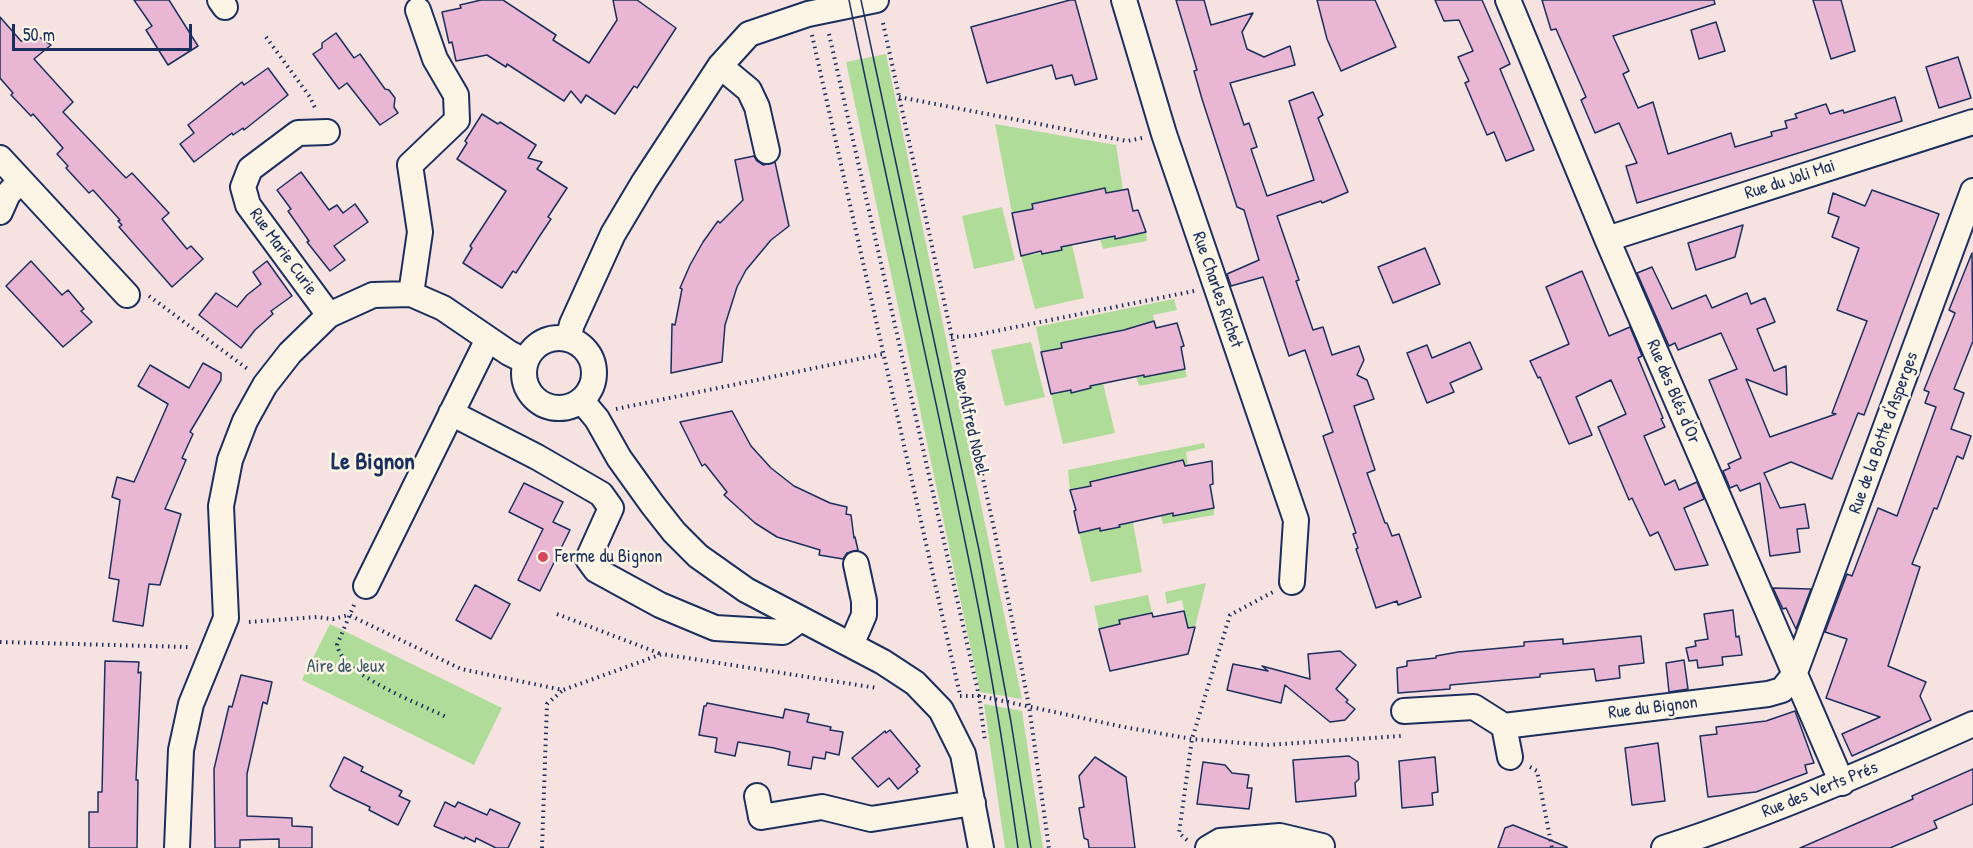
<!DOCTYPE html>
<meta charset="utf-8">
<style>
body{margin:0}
#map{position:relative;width:1973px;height:848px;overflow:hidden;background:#f6e2e0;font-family:"Patrick Hand",sans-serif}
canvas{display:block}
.scale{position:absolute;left:12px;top:24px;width:180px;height:27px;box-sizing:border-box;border:3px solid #1b2f5e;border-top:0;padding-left:8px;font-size:18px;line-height:21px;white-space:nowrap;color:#1b2f5e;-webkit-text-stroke:4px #fcf5e5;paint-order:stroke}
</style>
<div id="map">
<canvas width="1973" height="848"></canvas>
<div class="scale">50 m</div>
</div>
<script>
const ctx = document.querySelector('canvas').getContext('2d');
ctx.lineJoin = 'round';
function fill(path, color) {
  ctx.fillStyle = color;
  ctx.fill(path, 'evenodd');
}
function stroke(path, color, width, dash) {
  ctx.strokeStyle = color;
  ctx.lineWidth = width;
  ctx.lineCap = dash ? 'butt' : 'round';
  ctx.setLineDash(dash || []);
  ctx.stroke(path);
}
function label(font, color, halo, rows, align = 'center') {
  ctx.font = font + ' "Patrick Hand",sans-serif';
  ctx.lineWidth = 5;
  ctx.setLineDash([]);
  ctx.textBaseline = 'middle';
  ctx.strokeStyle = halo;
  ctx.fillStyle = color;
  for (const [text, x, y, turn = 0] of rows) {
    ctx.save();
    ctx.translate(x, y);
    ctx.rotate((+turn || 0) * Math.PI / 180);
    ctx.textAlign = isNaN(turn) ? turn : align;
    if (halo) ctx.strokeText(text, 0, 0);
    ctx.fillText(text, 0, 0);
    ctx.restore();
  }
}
const green = new Path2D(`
 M886 54 1022 699 980 692 846 62Z
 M995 124 1116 145 1123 190 1106 193 1105 188 1032 204 1033 209 1012 213Z
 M1002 207 1015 260 974 269 962 216Z
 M1146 232 1147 241 1103 249 1100 239 1115 236V239Z
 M1072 245 1084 298 1035 309 1021 256 1061 250V247Z
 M1174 299 1177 310 1153 315 1154 321 1124 330 1061 343 1062 348 1041 352 1036 327Z
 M1031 342 1045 397 1005 406 991 350Z
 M1185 369 1187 377 1139 386 1136 376 1144 375 1145 377Z
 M1103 383 1115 433 1063 444 1051 394 1071 390 1072 393 1091 388 1090 386Z
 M1204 443 1205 448 1186 452 1188 466H1185L1183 460 1090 482 1091 486 1070 490 1068 470Z
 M1214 508V515L1163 524 1161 516 1173 513 1174 516Z
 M1133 522 1142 572 1091 582 1079 533 1100 528 1101 531Z
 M1206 583 1195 627 1188 628 1182 600 1167 604 1165 592Z
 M1148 595 1152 613 1119 620 1120 624 1099 629 1094 606Z
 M330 624 502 708 474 765 302 680Z
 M984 704 1022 711 1043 848H1005Z`);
const building = new Path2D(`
 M134 0H169L198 46 168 65 146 30 152 26Z
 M481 0H503L556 35 553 40 589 63 617 20 613 0H637L676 28 637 88 634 86 615 114 586 95 581 103 571 91 564 101 507 64 506 67 487 55 456 61 452 42 449 43 442 12 461 8 460 5Z
 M1070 0H1075L1097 79 1075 85 1072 75 1056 79 1052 65 987 83 971 27Z
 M1176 0H1204L1211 25 1253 13 1242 32 1247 49 1264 57 1290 46 1295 65 1230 83 1244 125 1249 123 1257 147 1251 149 1267 196 1314 180 1289 101 1313 92 1323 115 1318 118 1348 192 1322 203 1321 201 1277 216 1299 280 1296 281 1313 330 1323 327 1332 355 1359 346 1364 360 1357 375 1367 380 1374 399 1354 406 1375 470 1367 473 1385 523H1387L1392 536 1399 534 1421 597 1398 605 1397 601 1376 608 1356 549 1358 548 1353 534 1356 533 1323 436 1333 432 1305 350 1289 356 1263 277 1231 286 1227 274 1259 260 1244 210 1237 207 1202 99 1194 71 1197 70Z
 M1317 0H1375L1396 47 1341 71 1327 39Z
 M1435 0H1482L1510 64 1500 69 1534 150 1506 161 1494 132 1487 135 1465 83 1469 81 1458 57 1473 51 1459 20 1444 21Z
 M1542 0H1714L1715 4 1613 36 1629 71 1623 74 1638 108 1653 102 1668 154 1731 133 1735 147 1772 136 1771 132 1787 128 1785 121 1797 118 1795 114 1826 104 1830 114 1843 110 1844 113 1895 97 1902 121 1637 203 1626 166 1637 163 1619 123 1595 133 1581 100 1586 97 1556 29 1551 30Z
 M1813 0H1841L1855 51 1831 59Z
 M0 17 21 41 39 37 51 45 34 59 73 102 63 112 126 178 132 173 169 213 162 219 187 249 191 246 203 259 172 287 119 227 122 225 118 221 120 220 93 190 89 193 66 168 68 166 57 154 63 148 33 114 31 116 11 95 13 93 0 78Z
 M1716 22 1725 51 1699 59 1691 30Z
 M336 33 354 58 360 54 385 89 389 90 395 98 394 107 398 113 380 125 347 83 339 89 313 54 322 48V43Z
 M1958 57 1971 98 1939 108 1926 67Z
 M268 68 288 95 244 130 243 128 233 135 232 133 194 162 180 144 194 133 188 125 242 82 244 85Z
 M482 114 498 124 500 122 536 145 528 158 542 162 537 169 567 188 548 217 551 219 539 237 516 273 513 271 502 288 463 263 472 248 470 246 506 191 457 159 467 143 465 141Z
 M754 156 757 161 763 165 775 162 789 226 771 240 746 270 737 287 725 325 722 362 671 373 672 324 675 325 682 289 680 288 690 265 703 242 718 221 720 223 743 200 735 160Z
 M301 172 329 210 337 205 343 213 355 204 368 222 334 246 345 260 330 271 307 242 309 241 288 211 291 209 277 190Z
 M1105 188 1106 193 1128 189 1133 211 1138 210 1146 232 1115 239V236L1061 247 1062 250 1042 254 1041 251 1021 256 1012 213 1033 209 1032 204Z
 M1872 190 1939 214 1864 415 1858 413 1832 479 1791 462 1764 473 1780 508 1805 504 1809 528 1797 529 1800 552 1770 556 1760 483 1740 491 1737 485 1730 488 1723 471 1730 468 1728 464 1741 458 1709 380 1737 369 1721 333 1678 350 1675 343 1669 346 1637 273 1652 267 1672 309 1706 295 1712 308 1747 293 1751 304 1765 298 1775 322 1757 329 1774 371 1786 366 1787 395 1746 379 1770 437 1836 414 1832 413 1867 321 1837 310 1859 248 1832 237 1839 217 1828 213 1833 193 1865 206Z
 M1743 225 1735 257 1696 270 1688 243Z
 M1425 248 1440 284 1393 303 1378 267Z
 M1972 253 1973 341 1954 389 1964 393 1951 429 1971 436 1963 459 1957 456 1937 509 1934 508 1912 564 1920 567 1888 666 1926 682 1920 696 1931 720 1852 756 1842 734 1880 717 1826 698 1847 639 1825 632 1847 574 1852 576 1878 508 1897 516 1936 407 1925 403 1929 392 1924 390 1955 313 1949 310Z
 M31 261 62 295 68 290 84 309 81 311 92 322 63 347 6 286Z
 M267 261 292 296 271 311 273 314 255 330 241 348 199 315 216 293 237 307 247 295 261 284 253 272Z
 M1582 271 1609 336 1630 327 1642 356 1638 358 1663 418 1661 419 1665 427 1644 436 1665 485 1675 480 1679 490 1697 482 1704 499 1684 508 1708 565 1675 570 1658 532 1650 536 1632 498 1629 500 1598 427 1626 414 1611 380 1576 397 1592 435 1569 444 1540 377 1538 378 1530 361 1569 344 1546 287Z
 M1154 321 1156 328 1177 323 1184 346 1181 347 1185 369 1144 377V375L1090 386 1091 388 1071 393V390L1051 394 1041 352 1062 348 1061 343 1124 330Z
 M1470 342 1482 369 1450 383 1454 392 1427 403 1407 353 1427 345 1432 358Z
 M203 363 221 373V380L190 432 193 434 182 458 186 460 165 509 181 514 160 585 149 584 143 626 113 621 119 580 109 578 120 500 112 497 117 477 134 482 168 404 138 386 150 365 189 388Z
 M732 411 751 446 771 468 794 486 830 503 847 507 846 514 851 515 854 538 855 537 858 550 847 553 843 559 819 555 820 550 777 537 755 523 724 495 727 492 705 464 702 466 680 422Z
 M1183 460 1185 466 1212 461 1213 484 1210 485 1214 508 1173 516V513L1119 525 1120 527 1100 531V528L1079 533 1074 511 1076 510 1070 490 1091 486 1090 482Z
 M524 483 563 502 553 522 570 530 540 591 518 580 543 529 509 512Z
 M475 585 510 604 491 639 456 620Z
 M1773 588 1811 589 1796 629 1786 608 1783 609Z
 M1733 610 1736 637 1739 636 1742 655 1722 657 1723 665 1698 668 1697 660 1689 661 1686 648 1696 646 1695 641 1708 639 1704 614Z
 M1184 611 1188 628 1195 627 1188 654 1110 671 1099 629 1120 624 1119 620 1152 613 1153 617Z
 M1641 636 1644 663 1619 666 1620 678 1596 681 1594 669 1540 674V677L1450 685V689L1398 693 1397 668 1407 666V661L1436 658V656L1458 652 1524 646V642L1563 639V644Z
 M1340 651 1356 665 1336 689 1348 700 1346 702 1355 709 1345 720 1330 722 1285 685 1281 703 1227 690 1233 664 1268 671 1262 666 1310 679 1308 654Z
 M1684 660 1688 689 1669 692 1666 663Z
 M105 661 139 662 138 673 141 672 136 780H138L137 848H89V812H98V792H102Z
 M241 675 272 682 267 704 263 702 247 774V816L292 818V826L312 827V848H279V839L240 840V848H215L214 769 229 706 232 707Z
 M707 703 783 718 785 709 809 714 807 722 831 727 830 730 843 732 839 755 826 752 825 759 813 757 811 769 788 765 790 752 774 748 738 742 735 756 715 752 717 738 699 735 704 706H706Z
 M1795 711 1814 763 1805 765 1807 773 1756 792 1708 797 1700 736 1717 734 1716 727 1766 721Z
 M890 730 920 766 916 769 918 772 898 789 889 778 878 787 852 758 885 731 886 733Z
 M1658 743 1665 801 1632 805 1625 748Z
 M1349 756 1358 762 1359 779 1355 783 1356 796 1296 802 1293 760Z
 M344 757 363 767 361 771 402 791 399 796 410 801 398 825 369 810 370 807 334 790 330 786Z
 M1095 757 1126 777 1135 848H1089L1088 840 1084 838 1079 808 1084 807 1079 776Z
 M1435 757 1438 792 1432 793 1433 805 1402 808 1399 761Z
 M1203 762 1225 765 1232 773 1249 775 1247 788H1252L1249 809 1197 804Z
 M1973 769V804L1934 821 1937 828 1890 848H1800L1913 799 1912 796Z
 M445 802 455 807 458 802 487 815 490 809 520 823 508 848H496L476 838 475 842 465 837 464 839 434 826Z
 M1513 825 1567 847V848H1498L1505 828Z`);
const path = new Path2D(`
 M883 23 995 533 1029 706 1049 848
 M829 34 979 696 985 741
 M812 35 960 695
 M266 37 310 97 316 110
 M899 97 1127 141 1142 138
 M149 296 249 370
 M951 337 971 336 1194 291
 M616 409 883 354
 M354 605 337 645C343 676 419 703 446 717
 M557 614 661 654
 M249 622 317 617 333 619 349 615 461 669 563 690 662 654 877 688
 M0 642 188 647
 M960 696H979L1008 702 1124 727 1192 739 1267 745 1401 736
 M1530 767 1537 771 1552 848
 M1187 840 1179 833 1192 739 1230 615 1273 592
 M542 848 547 704 563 690`);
const minor = new Path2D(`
 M220 0 225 7
 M1124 0 1164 134 1296 520 1292 582
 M1508 0 1607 239 1842 783
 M720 66 749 90 757 107 767 151
 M327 132 298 133 250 169 243 187 248 205 329 315
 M0 158 127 295
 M0 212 8 194 20 181
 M1607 239 1973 122
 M411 294 420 232 410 165 457 120 456 95 435 59 418 10
 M524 373a35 35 0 1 1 70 0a35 35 0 1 1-70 0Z
 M568 339 572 324 613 234 644 182 720 66 749 34 808 14 876 0
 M582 401 597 419 619 458 652 504 674 532 698 556 746 590 883 662 915 683 941 710 963 754 981 848
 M451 413 537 457 601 494 611 508 588 559 596 570 660 605 715 628 783 632 801 619
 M366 586 488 339
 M851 645 864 615V601L856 564
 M1404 711 1474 707 1504 726
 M1510 757 1504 726 1768 694 1782 690 1794 675 1973 191
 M757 796 761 817 822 807 871 819 973 803
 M177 848 181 750 191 704 226 618 221 506 230 460 245 421 265 385 290 353 329 315 373 295 411 294 443 308 509 353 525 361
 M1208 848 1220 841 1280 836 1322 846
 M1664 848C1770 814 1872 769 1973 724`);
const tram = new Path2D(`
 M849 0C891 206 940 410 980 616 995 693 1007 770 1018 848
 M861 0 979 550 1011 722 1031 848`);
const markers = [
 [543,557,6,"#d1495b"]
];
const streetNames = [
 ["Rue du Joli Mai",1790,180,-18],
 ["Rue Marie Curie",283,252,54],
 ["Rue Charles Richet",1217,290,71],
 ["Rue des Blés d'Or",1673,392,67],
 ["Rue Alfred Nobel",970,422,77],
 ["Rue de la Botte d'Asperges",1884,433,-70],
 ["Rue du Bignon",1653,708,-7],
 ["Rue des Verts Prés",1820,790,-22]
];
const poiNames = [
 ["Ferme du Bignon",555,557]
];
const parkNames = [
 ["Aire de Jeux",346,667]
];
const districtNames = [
 ["Le Bignon",373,463]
];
fill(green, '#b0dc99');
fill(building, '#e9b6d3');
stroke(building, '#1b2f5e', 1.5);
stroke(minor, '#1b2f5e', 28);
stroke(path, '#1b2f5e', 4, [1.5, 4.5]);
stroke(minor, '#fcf5e5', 24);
stroke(tram, '#1b2f5e', 1.5);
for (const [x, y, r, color] of markers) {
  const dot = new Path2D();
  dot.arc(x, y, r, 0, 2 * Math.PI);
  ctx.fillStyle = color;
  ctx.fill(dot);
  stroke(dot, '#fcf5e5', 2);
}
label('18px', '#1b2f5e', '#fcf5e5', streetNames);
label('18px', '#1b2f5e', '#fcf5e5', poiNames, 'left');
label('18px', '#405a6d', '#fcf5e5', parkNames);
label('bold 24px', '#1b2f5e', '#fcf5e5', districtNames);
</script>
